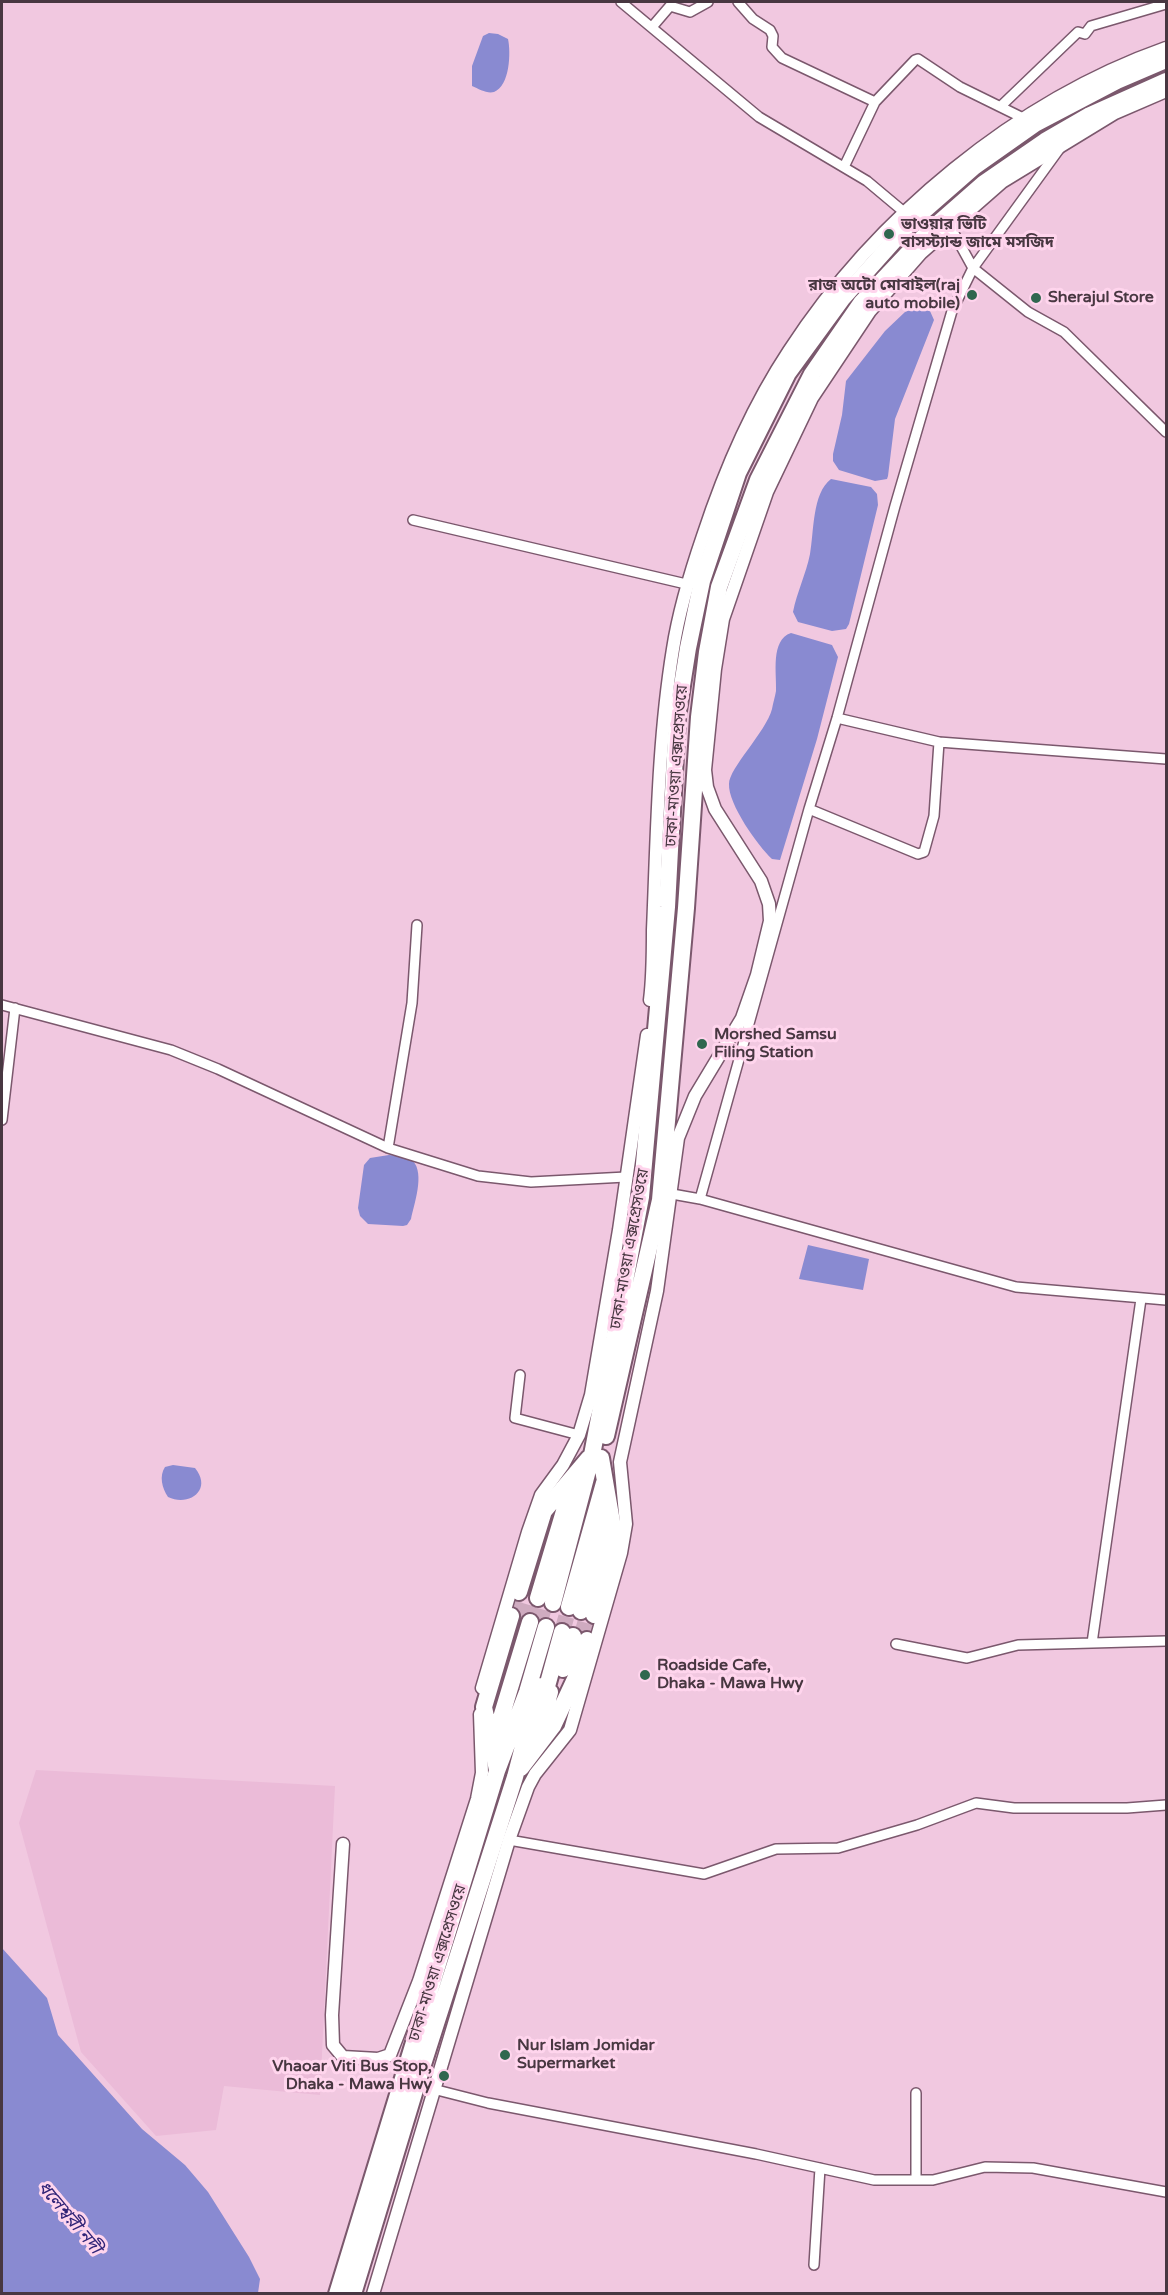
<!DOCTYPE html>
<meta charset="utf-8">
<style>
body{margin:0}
#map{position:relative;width:1168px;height:2295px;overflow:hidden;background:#f1c8e0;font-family:"Varela Round",sans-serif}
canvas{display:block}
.frame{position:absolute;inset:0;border:3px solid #483741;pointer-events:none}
</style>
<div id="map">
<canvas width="1168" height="2295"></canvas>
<div class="frame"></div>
</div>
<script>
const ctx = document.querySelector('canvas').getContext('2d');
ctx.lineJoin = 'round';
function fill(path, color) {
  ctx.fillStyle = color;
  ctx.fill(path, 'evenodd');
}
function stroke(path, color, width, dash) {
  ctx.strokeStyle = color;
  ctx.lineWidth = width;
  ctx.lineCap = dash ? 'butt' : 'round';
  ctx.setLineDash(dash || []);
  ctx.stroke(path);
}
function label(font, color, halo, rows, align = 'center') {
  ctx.font = font + ' "Varela Round","Noto Sans Bengali",sans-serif';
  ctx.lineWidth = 6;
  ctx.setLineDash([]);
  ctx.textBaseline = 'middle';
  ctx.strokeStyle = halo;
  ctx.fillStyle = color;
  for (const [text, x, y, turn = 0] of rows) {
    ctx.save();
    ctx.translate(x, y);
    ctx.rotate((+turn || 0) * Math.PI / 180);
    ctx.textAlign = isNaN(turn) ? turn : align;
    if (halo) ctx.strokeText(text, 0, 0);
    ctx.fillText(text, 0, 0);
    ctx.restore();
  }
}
const built = new Path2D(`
 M36 1770 335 1786 320 2095 224 2086 216 2130 156 2136 81 2052 19 1823Z`);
const water = new Path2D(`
 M489 33 498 34 508 39C511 52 510 86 494 92 487 94 479 89 472 86V66L483 36Z
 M915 308 930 311 934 320 895 419 888 476 887 479 875 481 839 470 833 461V454L842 415 846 381 885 331 905 312Z
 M831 479 871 487 877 494 878 505 849 624 846 629 832 631 798 622 793 612C797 592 806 574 810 554 814 533 812 493 831 479Z
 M791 633 832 645 838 657 817 739 780 860 772 859C758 846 728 804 729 784 729 768 766 732 772 709 773 703 775 697 776 691 777 674 770 640 791 633Z
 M389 1155C396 1156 407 1155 413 1161 425 1174 414 1204 411 1219L407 1225 403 1226 368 1224 360 1216 358 1208 364 1165 370 1158Z
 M808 1245 869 1259 863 1290 799 1279Z
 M173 1465 195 1468C213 1490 189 1507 168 1497 162 1488 159 1476 165 1467Z
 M2 1948 47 1998 58 2035 142 2129 185 2165 208 2192 249 2257 260 2279 258 2293H2Z`);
const highwayTunnel = new Path2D(`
 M511 1616 519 1592
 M524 1620 531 1596
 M539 1625 546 1600
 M562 1632 569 1607
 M581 1638 588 1613`);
const street = new Path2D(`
 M621 2 759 117 867 181 904 212
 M738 2 753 19 770 30 773 36 772 47 782 58 875 102 844 167
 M652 27 670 6 690 12 708 2
 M875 102 915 60 918 59 960 87 1023 118
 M1001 106 1078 32 1085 34 1091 26 1166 4
 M951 228 973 268 1028 312 1064 332 1166 432
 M413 520 686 584
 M939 742 1166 759
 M809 809 918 854 924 852 934 816 939 742 837 718
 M2 1005 171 1050 218 1069 388 1148 478 1176 531 1182 626 1177
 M2 1120 15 1008
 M388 1148 412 1003 417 925
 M672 1194 700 1199 809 809 837 718 895 506 952 311 973 268 1060 148
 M700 1199 1016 1287 1166 1300
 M520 1375 515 1418 579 1435
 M1092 1643 1141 1299
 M896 1644 967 1658 1018 1645 1166 1641
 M509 1840 704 1874 776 1849 838 1848 917 1825 976 1803 1014 1808H1127L1166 1805
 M433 2089 488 2103 756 2154 874 2180H933L985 2167 1033 2168 1166 2192
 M916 2180V2093
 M814 2265 820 2168`);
const secondary = new Path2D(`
 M650 1000C653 977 653 953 653 930 657 837 658 741 673 649 679 610 690 574 703 536 724 472 752 407 789 351 876 217 1016 101 1166 48
 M482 1688 528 1532 541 1495 563 1465 579 1435 591 1395 619 1230 647 1035
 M343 1844 332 2015 333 2045 343 2057 378 2059 390 2055 419 1981 477 1799 482 1773 480 1714
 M373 2294 509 1840 528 1787 535 1774 570 1730 621 1553 626 1524 620 1462 657 1291 678 1138 695 1096 742 1018 757 975 770 921 769 904 761 881 715 809 707 787 705 770 715 669 723 619 767 492 812 398 870 311 921 253 1002 182 1115 113 1166 91`);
const highway = new Path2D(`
 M606 1436 660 1200 686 908 699 717 707 652 719 587 758 480 812 374 861 303 927 233 984 183 1045 141 1090 115 1166 81
 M519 1592 544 1511 589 1458
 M538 1598 573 1481
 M553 1603 592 1455 641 1197 667 907 677 717 688 648 702 581 738 473 788 373 842 299 910 223 974 167 1035 124 1117 81 1166 60
 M569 1607 604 1483
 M581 1611 610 1516
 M594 1615 615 1539 601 1458
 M563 1669 573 1636
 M543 1701 562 1632
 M536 1742 550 1692
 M493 1744 530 1622
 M521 1768 553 1726 576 1677 587 1640
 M497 1770 484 1707 511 1616
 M337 2294 497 1771 527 1692 546 1627
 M353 2294 418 2080 515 1777 539 1686`);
const markers = [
 [889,234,6,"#30674f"],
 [972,295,6,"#30674f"],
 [1036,298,6,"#30674f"],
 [702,1044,6,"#30674f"],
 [645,1675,6,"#30674f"],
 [505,2055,6,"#30674f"],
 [444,2076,6,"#30674f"]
];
const poiNames = [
 ["ভাওয়ার ভিটি",901,225],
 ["বাসস্ট্যান্ড জামে মসজিদ",901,243],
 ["রাজ অটো মোবাইল(raj",960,286,"right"],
 ["auto mobile)",960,304,"right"],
 ["Sherajul Store",1048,298],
 ["Morshed Samsu",714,1035],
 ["Filing Station",714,1053],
 ["Roadside Cafe,",657,1666],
 ["Dhaka - Mawa Hwy",657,1684],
 ["Nur Islam Jomidar",517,2046],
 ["Supermarket",517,2064],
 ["Vhaoar Viti Bus Stop,",432,2067,"right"],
 ["Dhaka - Mawa Hwy",432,2085,"right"]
];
const streetNames = [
 ["ঢাকা-মাওয়া এক্সপ্রেসওয়ে",677,766,-86],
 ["ঢাকা-মাওয়া এক্সপ্রেসওয়ে",630,1249,-80],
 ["ঢাকা-মাওয়া এক্সপ্রেসওয়ে",438,1963,-73]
];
const waterNames = [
 ["ধলেশ্বরী নদী",69,2218,50]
];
fill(built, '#ebbbd8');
fill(water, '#898ad1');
stroke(highwayTunnel, '#cfabc0', 16, [16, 8]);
stroke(street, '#7b586d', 12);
stroke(secondary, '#7b586d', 15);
stroke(highway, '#7b586d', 20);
stroke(street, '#fff', 9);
stroke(secondary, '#fff', 12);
stroke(highway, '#fff', 16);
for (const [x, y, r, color] of markers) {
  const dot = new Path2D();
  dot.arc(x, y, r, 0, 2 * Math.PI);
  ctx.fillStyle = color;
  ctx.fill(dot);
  stroke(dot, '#ffd5ed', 2);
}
label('bold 16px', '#483741', '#ffd5ed', poiNames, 'left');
label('16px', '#483741', '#ffd5ed', streetNames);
label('italic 18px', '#302477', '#ffd5ed', waterNames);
</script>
